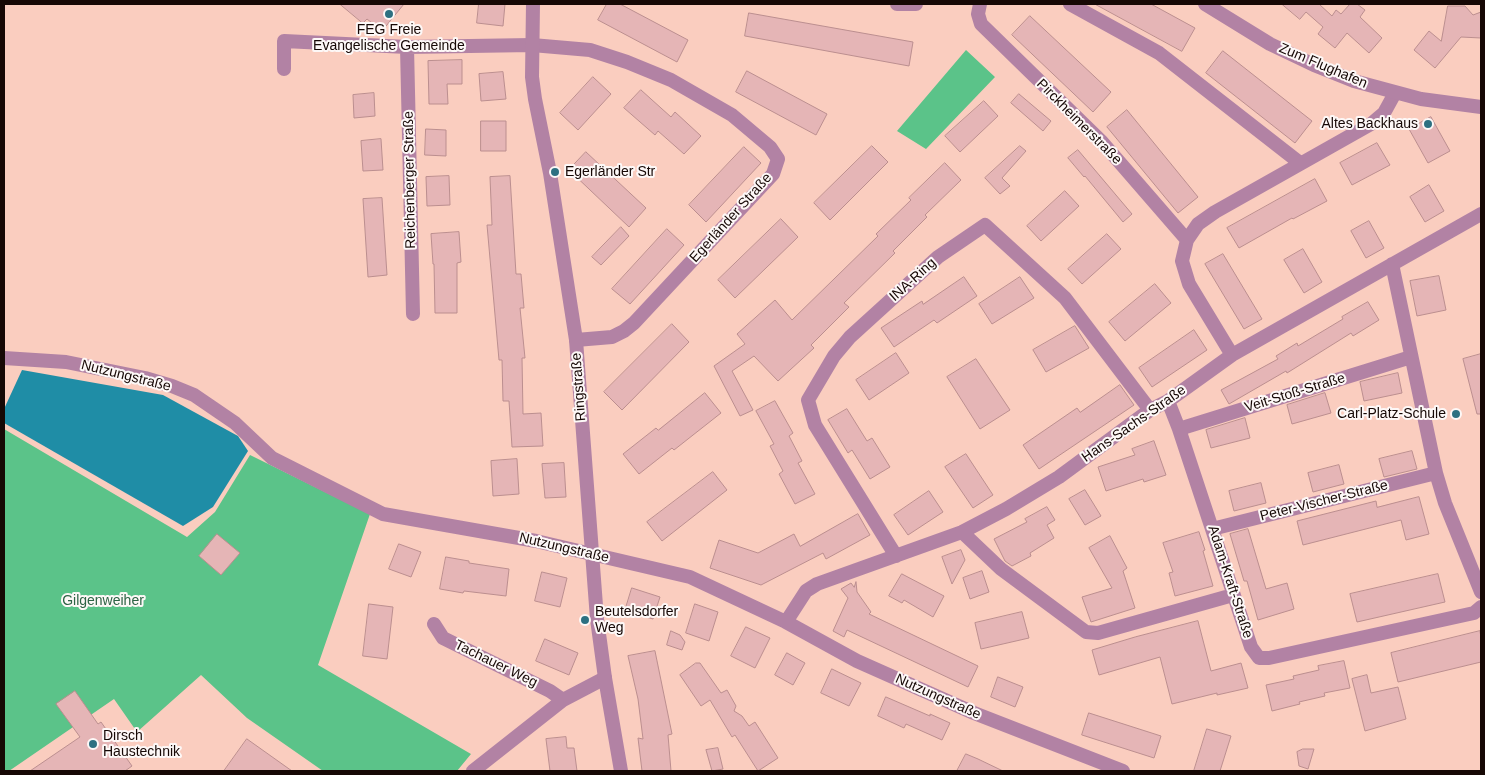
<!DOCTYPE html>
<meta charset="utf-8">
<style>
body{margin:0}
#map{position:relative;width:1485px;height:775px;overflow:hidden;background:#facdbf;font-family:Arial,sans-serif}
canvas{display:block}
.frame{position:absolute;inset:0;border:5px solid #160805;pointer-events:none}
</style>
<div id="map">
<canvas width="1485" height="775"></canvas>
<div class="frame"></div>
</div>
<script>
const ctx = document.querySelector('canvas').getContext('2d');
ctx.lineJoin = 'round';
function fill(path, color) {
  ctx.fillStyle = color;
  ctx.fill(path, 'evenodd');
}
function stroke(path, color, width, dash) {
  ctx.strokeStyle = color;
  ctx.lineWidth = width;
  ctx.lineCap = dash ? 'butt' : 'round';
  ctx.setLineDash(dash || []);
  ctx.stroke(path);
}
function label(font, color, halo, rows, align = 'center') {
  ctx.font = font + ' Arial,sans-serif';
  ctx.lineWidth = 4;
  ctx.setLineDash([]);
  ctx.textBaseline = 'middle';
  ctx.strokeStyle = halo;
  ctx.fillStyle = color;
  for (const [text, x, y, turn = 0] of rows) {
    ctx.save();
    ctx.translate(x, y);
    ctx.rotate((+turn || 0) * Math.PI / 180);
    ctx.textAlign = isNaN(turn) ? turn : align;
    if (halo) ctx.strokeText(text, 0, 0);
    ctx.fillText(text, 0, 0);
    ctx.restore();
  }
}
const green = new Path2D(`
 M966 50 995 77 926 149 897 131Z
 M4 429 187 537 215 512 250 455 370 514 318 665 471 754 457 771H323L247 718 201 675 137 732 114 699 9 771H4Z`);
const water = new Path2D(`
 M22 370 163 395 238 436 248 451 213 507 183 526 4 423V409Z`);
const building = new Path2D(`
 M340 4H404L382 31 367 19 363 23Z
 M479 4H505L503 26 477 23Z
 M607 4H620L688 40 677 62 598 20Z
 M1095 4H1151L1195 28 1182 51Z
 M1282 4H1319L1332 16 1336 10 1341 14 1350 4H1357L1365 10 1360 17 1382 38 1369 53 1347 33 1335 48 1318 34 1323 27 1306 12 1300 19Z
 M1448 6H1465L1473 15 1481 12V38L1461 37 1435 68 1414 50 1429 31 1441 41Z
 M749 13 913 42 909 66 745 36Z
 M1030 16 1111 92 1093 112 1012 35Z
 M1223 51 1312 121 1295 143 1206 73Z
 M462 60V84H447L448 104H429L428 61Z
 M747 71 827 114 816 135 736 92Z
 M503 72 506 99 481 101 479 74Z
 M593 77 611 94 578 130 560 113Z
 M641 90 671 117 675 112 701 136 684 154 658 131 655 135 624 108Z
 M374 93 375 116 354 118 353 95Z
 M1019 94 1051 121 1043 131 1011 103Z
 M984 101 998 116 960 152 945 136Z
 M1127 110 1198 197 1178 213 1107 127Z
 M1431 117 1450 151 1428 163 1409 129Z
 M481 121H506V151H481Z
 M426 129 446 130V156L425 155Z
 M381 139 383 170 363 171 361 141Z
 M1377 143 1390 165 1352 185 1340 163Z
 M872 146 888 162 830 220 814 203Z
 M1020 146 1026 151 1002 178 1010 186 1000 194 985 178Z
 M744 147 761 163 706 222 689 205Z
 M1078 150 1132 214 1123 222 1085 176 1084 177 1068 158Z
 M586 152 646 208 629 227 569 170Z
 M945 163 961 180 925 215 927 217 893 251 895 253 844 303 849 307 811 345 814 348 778 381 754 356 732 371 753 410 740 416 714 366 745 344 737 334 775 300 792 320 878 236 876 234 911 200 909 198Z
 M449 176 450 205 427 206 426 177Z
 M510 176 516 274H521L524 308H520L525 358H522L523 414 541 413 543 446 512 447 509 401H503L502 360H499L487 225H492L490 177Z
 M1315 179 1327 201 1293 219 1292 218 1239 248 1227 228Z
 M1429 185 1444 211 1425 222 1410 197Z
 M1065 191 1079 206 1041 241 1027 226Z
 M382 198 387 275 368 277 363 199Z
 M781 219 798 237 735 298 718 280Z
 M1369 221 1384 248 1366 258 1351 231Z
 M621 227 629 236 601 265 592 257Z
 M667 229 684 245 630 304 612 289Z
 M459 232 461 262 457 263V313H435L434 264H433L431 234Z
 M1107 234 1121 249 1082 284 1068 269Z
 M1303 249 1322 282 1304 293 1284 260Z
 M1223 254 1262 319 1244 329 1205 264Z
 M1439 276 1446 310 1417 316 1410 281Z
 M964 277 977 296 937 323 934 320 894 347 881 328 922 301 923 304Z
 M1020 277 1034 298 992 324 979 304Z
 M1155 284 1171 303 1125 341 1109 322Z
 M1368 302 1379 320 1353 336 1351 333 1287 373 1286 371 1229 404 1221 390 1278 359 1276 356 1297 343 1298 346 1343 319 1342 317Z
 M672 324 689 342 622 410 604 392Z
 M1075 326 1089 348 1046 372 1033 350Z
 M1194 330 1207 350 1152 387 1139 368Z
 M896 353 909 373 869 400 856 380Z
 M1481 354V414H1477L1463 359Z
 M976 359 1010 410 980 429 947 377Z
 M1398 373 1402 393 1364 401 1360 382Z
 M1120 385 1134 405 1039 469 1023 445 1077 408 1080 412Z
 M705 393 721 413 674 450 672 448 639 474 623 454 656 428 658 430Z
 M1325 393 1331 413 1292 424 1287 405Z
 M775 401 793 433 789 436 802 461 798 463 815 494 795 504 779 474 783 471 770 446 774 444 756 411Z
 M847 409 867 441 872 438 890 467 870 479 852 450 848 453 828 420Z
 M1245 418 1250 438 1211 448 1206 430Z
 M1154 441 1166 475 1144 482 1143 479 1106 491 1098 467 1135 455 1132 449Z
 M1412 451 1417 469 1384 477 1379 459Z
 M966 454 993 495 973 508 945 467Z
 M517 459 519 494 493 496 491 461Z
 M564 463 566 497 545 498 542 464Z
 M1339 465 1344 484 1313 492 1308 473Z
 M713 472 727 490 662 541 647 522Z
 M1261 483 1266 503 1234 511 1229 491Z
 M1085 490 1101 516 1085 525 1069 499Z
 M929 491 943 512 908 535 894 515Z
 M1419 497 1429 534 1406 540 1401 520 1303 545 1297 521 1376 501 1377 507Z
 M1047 507 1055 520 1047 525 1054 538 1030 553 1031 556 1012 566 1005 561 994 539 1027 522 1025 519Z
 M858 514 870 535 826 559 823 553 761 585 710 568 719 540 758 553 794 534 800 546Z
 M1248 529 1266 589 1287 583 1294 609 1258 620 1247 581H1244L1230 534Z
 M1199 532 1205 550 1203 551 1213 586 1175 596 1169 573 1173 572 1163 543Z
 M217 534 240 553 221 575 199 556Z
 M1110 536 1127 568 1123 571 1135 608 1091 622 1082 597 1112 588 1089 548Z
 M399 544 421 552 411 577 389 569Z
 M961 550 965 560 952 584 942 557Z
 M446 557 469 561V563L509 569 506 596 464 591 463 593 440 589Z
 M982 571 989 592 970 599 963 578Z
 M542 572 567 578 560 607 535 601Z
 M902 574 944 596 933 617 904 600 902 603 889 596Z
 M1438 574 1445 602 1357 622 1350 594Z
 M856 582 857 592 871 612 869 614 978 666 968 687 847 630 844 637 833 631 848 598 841 589 851 583 854 587Z
 M632 588 660 597 653 619 625 611Z
 M369 604 393 607 387 659 363 656Z
 M695 604 718 612 709 641 686 633Z
 M1022 612 1029 638 981 649 975 623Z
 M1198 621 1211 671 1241 663 1248 688 1217 695V693L1172 704 1160 657 1099 675 1092 650 1135 637Z
 M746 627 770 638 755 668 731 656Z
 M671 631 680 635 685 642 682 650 667 645Z
 M1480 631 1481 638V662L1398 682 1391 653Z
 M545 639 578 653 569 675 536 661Z
 M655 651 672 734 668 735 671 771H642L638 738 643 739 638 699 628 656Z
 M787 653 805 663 793 685 775 675Z
 M1344 661 1350 688 1324 693 1325 696 1299 702 1300 704 1272 711 1266 685 1294 679 1293 676 1319 670 1318 666Z
 M696 663H700L721 693 727 690 736 706 734 711 742 716 749 726 755 722 778 758 758 771 735 735 732 737 710 700 701 706 680 675Z
 M832 669 861 683 849 706 821 693Z
 M1367 675 1371 693 1398 687 1406 719 1365 731 1352 679Z
 M998 677 1023 687 1015 707 991 697Z
 M75 691 98 724 101 722 132 766 125 771H30L80 737 56 704Z
 M886 697 930 716V714L950 723 942 740 906 724 904 728 878 716Z
 M1089 713 1161 736 1154 758 1082 735Z
 M1207 729 1231 736 1220 771H1194Z
 M566 737 567 748H574L577 771H550L546 739Z
 M247 739 292 771H224Z
 M718 748 723 769 712 771 706 750Z
 M1303 749H1314L1308 769 1299 766 1297 752Z
 M966 754 978 759 1003 771H957Z`);
const minor = new Path2D(`
 M897 4H916
 M980 4 978 14 981 24 1102 142 1187 240
 M1070 4 1159 53 1300 163
 M407 47 413 314
 M284 69V41L407 47 532 45 590 50 627 62 671 80 732 115 770 147 778 159 773 174 634 323 624 331 612 337 576 340
 M1392 264 1436 473 1445 503 1481 592
 M1232 355 1189 284 1182 261 1187 240 1198 224 1215 212 1371 124 1384 113 1395 93
 M4 358 66 362 145 378 172 386 194 395 235 423 272 458 383 514 536 541 690 577 786 622 857 661 974 713 1123 771
 M1168 401 1179 429 1251 647 1259 658H1269L1474 613 1481 607
 M1179 429 1411 357
 M1212 529 1436 473
 M962 532 1001 569 1086 632 1098 633 1233 595
 M896 556 815 425 808 400 834 356 850 337 938 257 985 225 1065 298 1150 410
 M786 622 806 591 817 584 962 532 1006 509 1059 477 1150 410 1168 401 1232 355 1481 214
 M434 624 443 638 550 691 563 700
 M473 771 563 700 605 678`);
const tertiary = new Path2D(`
 M533 4 532 77 535 99 550 173 576 340 597 619 605 678 621 771
 M1205 4 1270 44 1314 65 1354 81 1421 99 1481 107`);
const markers = [
 [389,14,5,"#2d7081"],
 [1428,124,5,"#2d7081"],
 [555,172,5,"#2d7081"],
 [1456,414,5,"#2d7081"],
 [585,620,5,"#2d7081"],
 [93,744,5,"#2d7081"]
];
const poiNames = [
 ["FEG Freie",389,30,"center"],
 ["Evangelische Gemeinde",389,46,"center"],
 ["Altes Backhaus",1418,124,"right"],
 ["Egerländer Str",565,172],
 ["Carl-Platz-Schule",1446,414,"right"],
 ["Beutelsdorfer",595,612],
 ["Weg",595,628],
 ["Dirsch",103,736],
 ["Haustechnik",103,752]
];
const streetNames = [
 ["Zum Flughafen",1323,66,23],
 ["Pirckheimerstraße",1079,122,45],
 ["Reichenberger Straße",410,180,-91],
 ["Egerländer Straße",731,218,-48],
 ["INA-Ring",913,280,-42],
 ["Nutzungstraße",126,376,14],
 ["Ringstraße",579,387,-94],
 ["Veit-Stoß-Straße",1295,393,-17],
 ["Hans-Sachs-Straße",1134,424,-35],
 ["Peter-Vischer-Straße",1324,501,-14],
 ["Nutzungstraße",564,548,13],
 ["Adam-Kraft-Straße",1230,582,72],
 ["Tachauer Weg",496,664,26],
 ["Nutzungstraße",938,697,24]
];
const parkNames = [
 ["Gilgenweiher",103,601]
];
fill(green, '#5bc389');
fill(water, '#1f8da6');
fill(building, '#e5b5b6');
stroke(building, '#bb8e8f', 1);
stroke(minor, '#b282a4', 14);
stroke(tertiary, '#b282a4', 14);
for (const [x, y, r, color] of markers) {
  const dot = new Path2D();
  dot.arc(x, y, r, 0, 2 * Math.PI);
  ctx.fillStyle = color;
  ctx.fill(dot);
  stroke(dot, '#fdf8f7', 2);
}
label('14px', '#160805', '#fdf8f7', poiNames, 'left');
label('14px', '#160805', '#fdf8f7', streetNames);
label('14px', '#2d6445', '#fdf8f7', parkNames);
</script>
